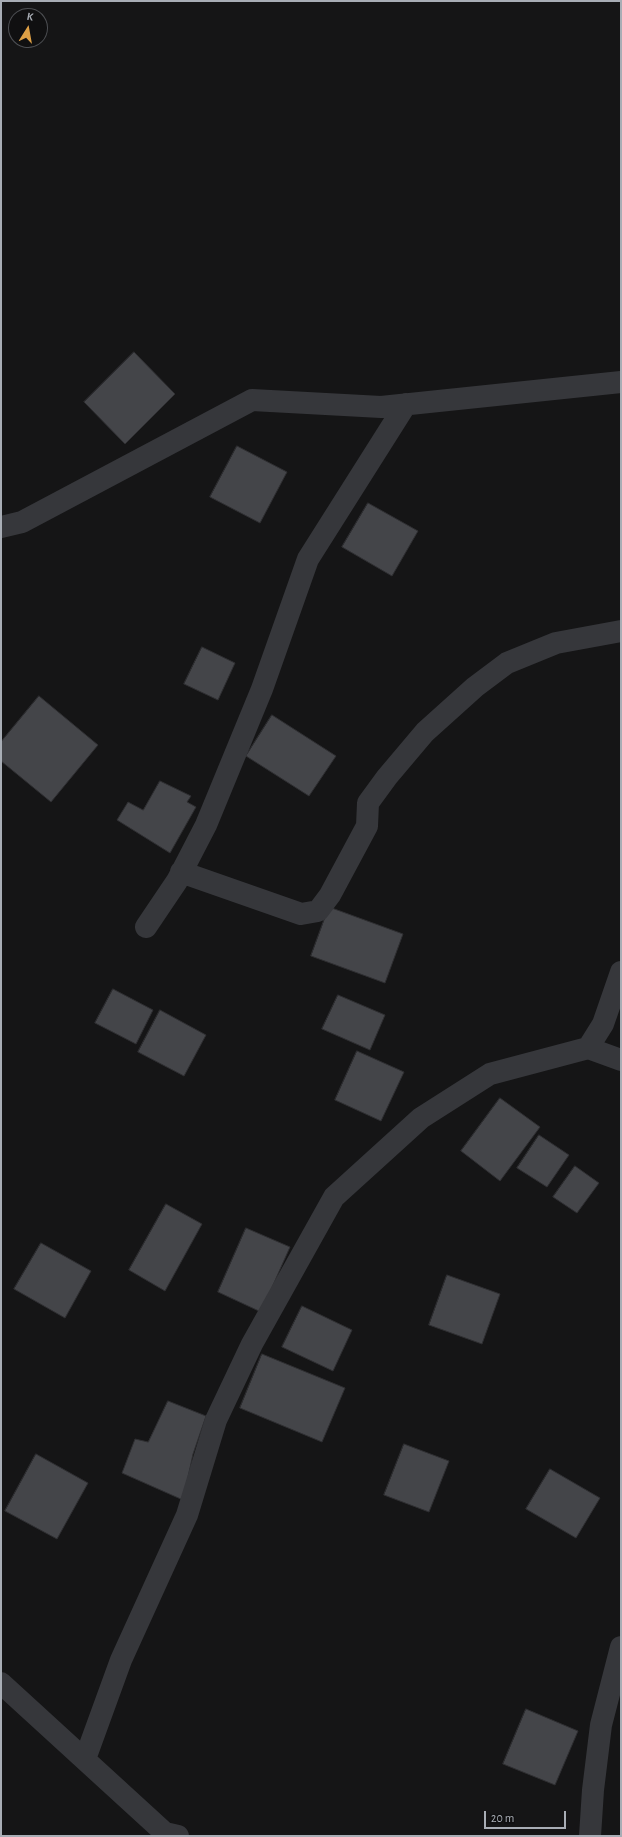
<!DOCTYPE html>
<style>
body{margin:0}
#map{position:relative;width:622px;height:1837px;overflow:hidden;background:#151516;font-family:"Alegreya Sans",sans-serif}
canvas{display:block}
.frame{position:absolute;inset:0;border:2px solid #a8adb5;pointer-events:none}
.north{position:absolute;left:8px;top:8px;width:40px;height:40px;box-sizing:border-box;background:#101011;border:1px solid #4d4f53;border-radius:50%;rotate:11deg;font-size:11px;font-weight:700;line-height:16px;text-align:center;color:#a8adb5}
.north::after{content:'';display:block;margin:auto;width:14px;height:18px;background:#dea045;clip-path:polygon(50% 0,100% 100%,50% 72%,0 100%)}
.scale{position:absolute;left:484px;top:1811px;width:82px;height:18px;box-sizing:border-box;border:2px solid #a8adb5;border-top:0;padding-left:5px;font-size:12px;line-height:14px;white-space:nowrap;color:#a8adb5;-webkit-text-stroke:3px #101011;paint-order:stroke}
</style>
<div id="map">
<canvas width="622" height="1837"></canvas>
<div class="frame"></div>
<div class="north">K</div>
<div class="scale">20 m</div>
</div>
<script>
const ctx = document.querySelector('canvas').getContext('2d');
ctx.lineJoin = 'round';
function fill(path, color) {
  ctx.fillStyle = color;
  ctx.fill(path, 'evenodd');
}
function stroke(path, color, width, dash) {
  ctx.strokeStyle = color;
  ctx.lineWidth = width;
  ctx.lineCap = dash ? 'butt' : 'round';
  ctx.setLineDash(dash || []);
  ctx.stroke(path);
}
const building = new Path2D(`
 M134 352 175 394 125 444 84 402Z
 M237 446 287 472 260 523 210 497Z
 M368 503 418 531 392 576 342 547Z
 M202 647 235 663 218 700 184 684Z
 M39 696 98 745 51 802 1 761V742Z
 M272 715 336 756 309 796 246 756Z
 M160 781 191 796 187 802 196 807 170 853 117 820 128 802 143 810Z
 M329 907 403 934 385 983 311 956Z
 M113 989 153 1010 136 1044 95 1023Z
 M338 995 385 1015 370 1050 322 1029Z
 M160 1010 206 1035 184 1076 138 1052Z
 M357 1051 404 1072 381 1121 335 1100Z
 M500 1098 540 1127 500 1181 461 1151Z
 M539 1135 569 1155 547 1187 517 1168Z
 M575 1166 599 1183 577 1213 553 1197Z
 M166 1204 202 1224 165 1291 129 1270Z
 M246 1228 290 1247 261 1312 218 1292Z
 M41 1243 91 1271 65 1318 14 1289Z
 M447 1275 500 1294 482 1344 429 1325Z
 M302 1306 352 1330 333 1371 282 1347Z
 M262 1354 345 1388 322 1442 240 1408Z
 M168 1401 206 1416 193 1454 183 1500 122 1473 135 1439 148 1442Z
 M404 1444 449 1461 429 1512 384 1495Z
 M36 1454 88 1483 57 1539 5 1511Z
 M550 1469 600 1498 576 1538 526 1509Z
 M526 1709 578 1731 555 1785 503 1764Z`);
const street = new Path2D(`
 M1 527 22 522 252 400 381 407 621 382
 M181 872 301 914 318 911 330 895 367 826 368 803 387 777 425 732 475 687 507 663 556 643 621 631
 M146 927 177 881 206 825 262 689 308 559 406 404
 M588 1048 621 1060
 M1 1683 165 1833 178 1836
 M85 1759 121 1660 187 1515 216 1420 252 1344 334 1197 421 1118 490 1074 588 1048 603 1024 621 972
 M590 1836 593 1790 601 1725 621 1647`);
fill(building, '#444549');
stroke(building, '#2f2f32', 1);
stroke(street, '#36373b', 22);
</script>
